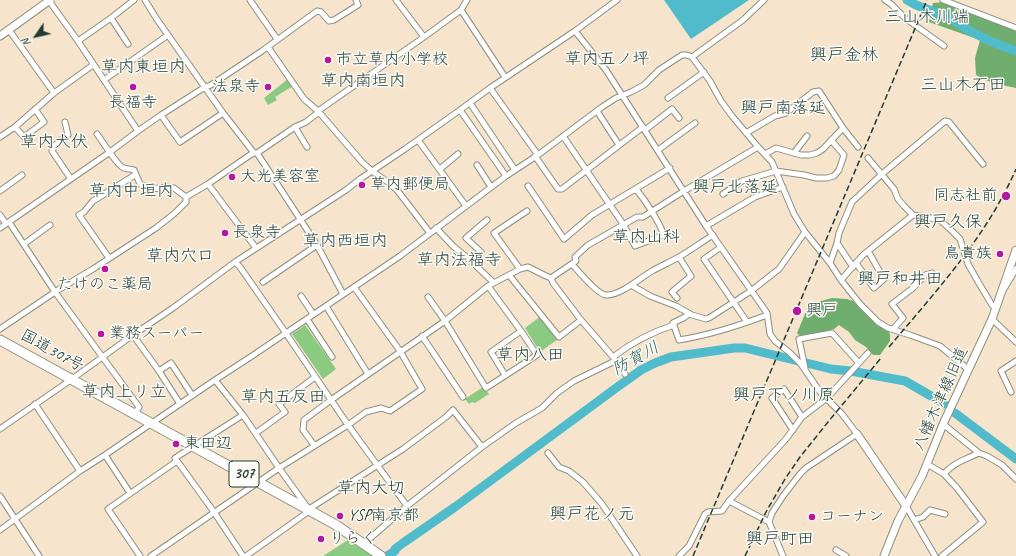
<!DOCTYPE html>
<meta charset="utf-8">
<style>
body{margin:0}
#map{position:relative;width:1016px;height:556px;overflow:hidden;background:#f6e4cd;font-family:Caveat,sans-serif}
canvas{display:block}
.north{position:absolute;left:16px;top:16px;width:40px;height:40px;-webkit-text-stroke:3px #fdfcf7;paint-order:stroke;rotate:236deg;font-size:11px;font-weight:700;line-height:16px;text-align:center;color:#1f3d34}
.north::after{content:'';display:block;margin:auto;width:14px;height:18px;background:#1f3d34;clip-path:polygon(50% 0,100% 100%,50% 72%,0 100%)}
</style>
<div id="map">
<canvas width="1016" height="556"></canvas>
<div class="north">N</div>
</div>
<script>
const ctx = document.querySelector('canvas').getContext('2d');
ctx.lineJoin = 'round';
function fill(path, color) {
  ctx.fillStyle = color;
  ctx.fill(path, 'evenodd');
}
function stroke(path, color, width, dash) {
  ctx.strokeStyle = color;
  ctx.lineWidth = width;
  ctx.lineCap = dash ? 'butt' : 'round';
  ctx.setLineDash(dash || []);
  ctx.stroke(path);
}
function label(font, color, halo, rows, align = 'center') {
  ctx.font = font + ' Caveat,"Klee One",sans-serif';
  ctx.lineWidth = 3;
  ctx.setLineDash([]);
  ctx.textBaseline = 'middle';
  ctx.strokeStyle = halo;
  ctx.fillStyle = color;
  for (const [text, x, y, turn = 0] of rows) {
    ctx.save();
    ctx.translate(x, y);
    ctx.rotate((+turn || 0) * Math.PI / 180);
    ctx.textAlign = isNaN(turn) ? turn : align;
    if (halo) ctx.strokeText(text, 0, 0);
    ctx.fillText(text, 0, 0);
    ctx.restore();
  }
}
const green = new Path2D(`
 M288 79 293 86 275 97 277 100 268 105 264 98Z
 M541 316 558 339 540 352 525 328Z
 M305 325 336 369 323 379 292 334Z
 M483 387 489 394 475 403 472 402 469 404 465 399Z
 M348 540 372 556H323Z`);
const forest = new Path2D(`
 M945 2 964 11 1016 29V88L992 83 976 75 975 58 980 40 929 22 933 3Z
 M832 298 847 299 853 301 878 326 888 330 890 334V341L880 355H873L866 347 855 340 849 332 839 325 834 329 807 336H800L797 333 808 307 821 301Z`);
const water = new Path2D(`
 M664 0H749L691 39Z`);
const river = new Path2D(`
 M907 0 916 5 948 17 970 31 992 42 1016 51
 M955 413 1016 459
 M387 556 395 551V549L403 543 455 507 616 388 641 370 655 363 671 357 734 348H745L831 369 851 371 905 381 945 404`);
const street = new Path2D(`
 M50 0 52 5 78 41 138 131
 M145 0 156 18 223 113 254 153
 M250 0 277 39
 M396 0 424 37
 M885 0 891 4 905 18 944 46
 M943 0 1016 28
 M461 10 505 77
 M111 18 128 44
 M9 30 54 93
 M575 31 606 70 706 226 767 313 770 334 775 341 789 352 801 364 820 392 842 414 857 434 806 468 800 474 783 496 772 513 769 522 783 556
 M78 41 111 18 134 0
 M268 47 304 99 318 111 362 162 372 171 389 183 397 190 430 233
 M692 57 743 20 764 0
 M104 80 168 35
 M490 88 538 155
 M668 98 704 72
 M470 103 515 170
 M460 110 506 176
 M318 111 424 37 461 10 467 0
 M597 111 619 145
 M161 115 180 142 223 113
 M65 122 68 135C62 139 54 144 52 151L71 179
 M15 127 24 137 44 122 35 109
 M295 127 307 147
 M645 130 672 109 679 118
 M746 133 775 116 786 113 813 92 819 91 843 128 858 147
 M97 134C103 142 115 162 122 167 126 170 129 168 134 170L140 184 152 189 166 187 174 188 186 197
 M563 136 623 224 635 246 664 235C657 217 647 203 636 189
 M0 137 15 127 54 93 93 65
 M418 140 466 206
 M658 150 695 123
 M257 153 317 245 343 294
 M794 153 807 136
 M765 154 776 148 801 155H810L817 153 823 149 843 128
 M535 156 558 189H562L643 127
 M868 158 894 189 898 199 904 206 913 215 931 218 941 221 952 231 960 239 968 264 980 285 992 305 996 308
 M477 165 491 187
 M440 169 458 154
 M208 184 256 248
 M528 186 564 239 592 215 670 168
 M0 191 22 175
 M723 194 742 181 776 171 804 175 816 178H827L834 176 839 170 844 155 831 140
 M186 197 208 184 250 155 254 153H257L295 127 306 122 319 112
 M0 215 6 224
 M9 222 55 292 139 407 135 414
 M706 226 755 197 783 187
 M0 228 110 152 138 131 161 115 205 87 211 85 262 51 317 11 321 12 329 21 334 20 358 5 356 0
 M436 228 453 246 472 262 493 282
 M837 243 853 267
 M24 244 50 225
 M721 247 704 259 747 322
 M109 258 79 215 84 212 93 201 135 175
 M235 262 240 267 283 329 348 425 407 506 482 447 516 423 542 408 557 393 574 381 615 361
 M472 262 481 252 466 238 487 220
 M830 263 837 243 839 233 852 202 882 174 945 121 949 122 983 164
 M856 263 874 288 884 279 868 251
 M572 264C578 271 598 295 606 295 620 296 640 278 652 271 661 266 670 262 679 257 691 250 702 242 713 235
 M520 269 494 233 527 211
 M509 275 559 337 581 320
 M551 278 553 283 581 320 613 357
 M841 280 863 255 913 215
 M263 282 317 245
 M631 285 650 296 676 306 692 315 706 319 709 318 751 291 779 269 805 232
 M1004 289 1016 269
 M301 296 313 314
 M428 297 445 321 486 388 537 355 521 331 488 286
 M677 298 672 292 691 276 679 257
 M326 306 368 374
 M689 314 685 317 673 323 679 340C710 335 738 326 767 315
 M307 319 332 357
 M992 319 1016 342
 M0 329 58 290 93 269 156 228 175 213 186 202V197
 M893 329 903 318 892 304 913 288 925 275 932 273
 M133 335 159 371 180 404
 M422 336 463 397
 M805 368 799 339 832 333 859 363
 M159 371 171 363 192 395
 M625 374 613 357C631 343 652 332 674 325
 M505 375 491 352 521 331
 M215 380 243 415 279 468 307 507
 M1011 392 1001 371 1016 361
 M35 404 80 471
 M943 424 979 453 987 456 1002 465 1016 479
 M0 429 72 379 133 335 173 308 235 262 346 190 360 179 405 149 460 110 490 88 575 31 617 0
 M793 430 772 398 784 389 802 417
 M256 433 285 412 279 404 315 377
 M314 445 303 430 304 420 331 400 445 321 488 286 520 269 528 267 546 276 551 278 576 261 575 257 588 245 637 217H643L684 191 758 147
 M548 453 559 467 569 471 583 482 602 504 637 556
 M105 455 130 493
 M927 464 944 474 957 488 983 522 942 556
 M944 474C953 463 966 459 979 453
 M0 496 39 556
 M729 501 769 522
 M906 506 935 556
 M914 520 923 517 930 510 945 514
 M0 530 80 471 105 455 215 380 252 356 400 256 506 176 538 155 602 107 616 98 631 92 644 85 659 70 682 55H687L692 57 710 81 721 101 732 116 758 147 772 162 794 214 805 232 830 263 841 280 860 304 878 322 888 328 910 335 940 346 969 370
 M368 540 407 506
 M836 550 846 556
 M140 556 108 509 177 461
 M151 556 279 468 348 425 366 412 381 408 390 411 422 389 400 351 354 287
 M243 556 214 512 175 458 243 415
 M246 556 305 514 309 509 403 449 446 417 453 410 482 447
 M679 556 689 546 705 514 708 512 722 511 729 501 786 439 802 417 827 398 868 353`);
const secondary = new Path2D(`
 M0 36 50 0
 M857 434 906 506
 M884 556 898 521 922 476 944 422 992 319 1016 250`);
const highway = new Path2D(`
 M0 340 336 525 381 556`);
const rail = new Path2D(`
 M889 347C926 303 966 259 995 210 1003 196 1010 183 1016 169
 M693 556 927 0
 M745 556 766 512 785 479 800 457 828 422 881 358`);
const markers = [
 [328,60,4,"#b5179e"],
 [133,87,4,"#b5179e"],
 [268,87,4,"#b5179e"],
 [232,177,4,"#b5179e"],
 [362,185,4,"#b5179e"],
 [1006,196,5,"#b5179e"],
 [225,233,4,"#b5179e"],
 [1000,254,4,"#b5179e"],
 [105,269,4,"#b5179e"],
 [797,311,5,"#b5179e"],
 [101,334,4,"#b5179e"],
 [176,444,4,"#b5179e"],
 [340,516,4,"#b5179e"],
 [812,517,4,"#b5179e"],
 [321,539,4,"#b5179e"]
];
const shields = [
 [244,474,30]
];
const shieldNames = [
 ["307",244,474]
];
const poiNames = [
 ["市立草内小学校",336,60],
 ["法泉寺",260,87,"right"],
 ["長福寺",133,103,"center"],
 ["大光美容室",240,177],
 ["草内郵便局",370,185],
 ["同志社前",997,196,"right"],
 ["長泉寺",233,233],
 ["鳥貴族",992,254,"right"],
 ["たけのこ薬局",105,285,"center"],
 ["興戸",806,311],
 ["業務スーパー",109,334],
 ["東田辺",184,444],
 ["YSP南京都",348,516],
 ["コーナン",820,517],
 ["りらく",329,539]
];
const streetNames = [
 ["国道307号",52,351,29],
 ["八幡木津線旧道",941,399,-66]
];
const neighbourhoodNames = [
 ["三山木川端",927,18],
 ["興戸金林",844,56],
 ["草内五ノ坪",607,60],
 ["草内東垣内",143,68],
 ["草内南垣内",363,82],
 ["三山木石田",963,86],
 ["興戸南落延",783,109],
 ["草内犬伏",54,143],
 ["興戸北落延",735,188],
 ["草内中垣内",131,192],
 ["興戸久保",948,223],
 ["草内山科",646,238],
 ["草内西垣内",345,242],
 ["草内穴口",180,257],
 ["草内法福寺",459,261],
 ["興戸和井田",900,280],
 ["草内八田",530,356],
 ["草内上リ立",124,393],
 ["興戸下ノ川原",784,396],
 ["草内五反田",283,398],
 ["草内大切",371,489],
 ["興戸花ノ元",592,515],
 ["興戸町田",780,540]
];
const waterNames = [
 ["防賀川",636,359,-29]
];
fill(green, '#8aca81');
fill(forest, '#6fae6f');
fill(water, '#50bccb');
stroke(river, '#50bccb', 9);
stroke(street, '#8a9080', 7);
stroke(secondary, '#8a9080', 9);
stroke(highway, '#8a9080', 11);
stroke(street, '#fff', 5);
stroke(secondary, '#fff', 7);
stroke(highway, '#fff', 9);
stroke(rail, '#1f3d34', 1.5, [6, 3]);
for (const [x, y, r, color] of markers) {
  const dot = new Path2D();
  dot.arc(x, y, r, 0, 2 * Math.PI);
  ctx.fillStyle = color;
  ctx.fill(dot);
  stroke(dot, '#fdfcf7', 1.5);
}
for (const [x, y, w] of shields) {
  const box = new Path2D();
  box.roundRect(x - w / 2, y - 13, w, 26, 3);
  ctx.fillStyle = '#fdfcf7';
  ctx.fill(box);
  stroke(box, '#1f3d34', 1);
}
label('bold 15px', '#1f3d34', null, shieldNames);
label('16px', '#1f3d34', '#fdfcf7', poiNames, 'left');
label('16px', '#1f3d34', '#fdfcf7', streetNames);
label('17px', '#1f3d34', '#fdfcf7', neighbourhoodNames);
label('italic 17px', '#2e6361', '#fdfcf7', waterNames);
</script>
